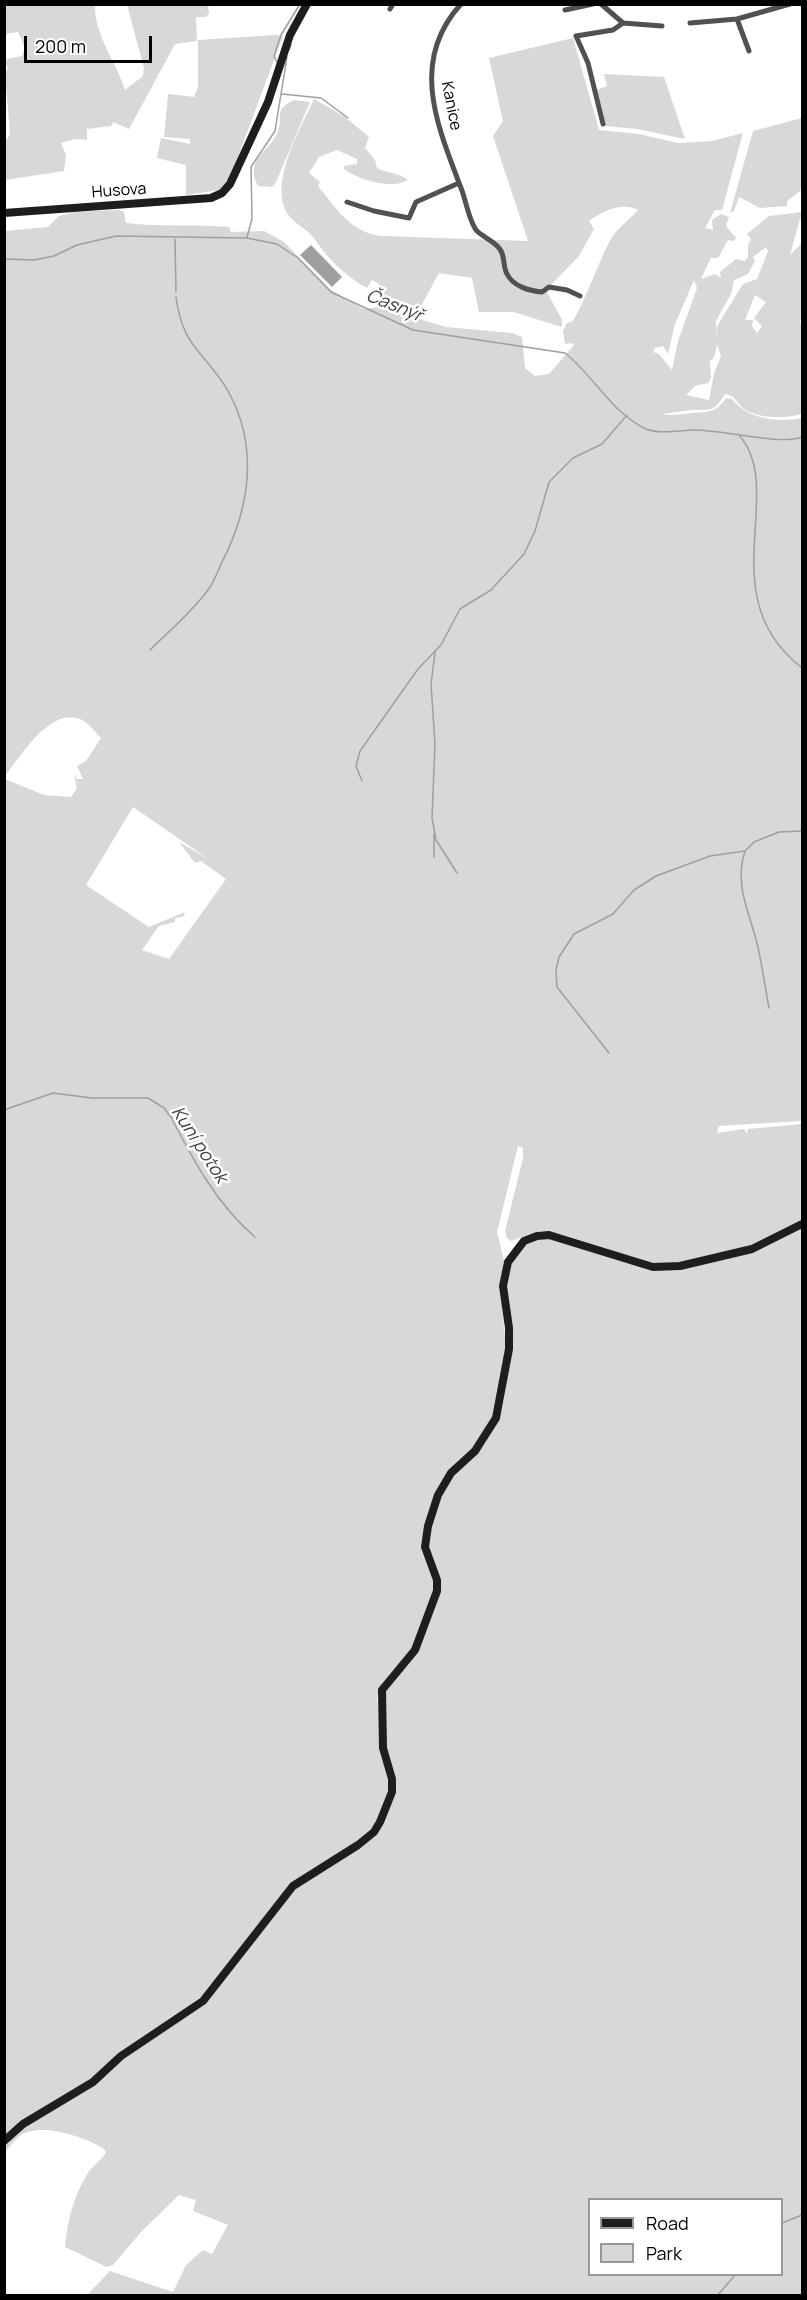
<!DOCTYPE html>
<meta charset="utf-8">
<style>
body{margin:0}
#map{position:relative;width:807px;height:2300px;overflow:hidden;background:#fff;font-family:Manrope,sans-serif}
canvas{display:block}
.frame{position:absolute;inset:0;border:6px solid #000;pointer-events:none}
.legend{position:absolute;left:588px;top:2198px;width:195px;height:78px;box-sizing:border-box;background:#fff;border:2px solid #999;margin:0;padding:8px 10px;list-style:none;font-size:18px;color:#000}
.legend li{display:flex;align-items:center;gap:12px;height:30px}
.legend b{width:30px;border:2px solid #999}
.scale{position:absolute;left:24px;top:36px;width:128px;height:27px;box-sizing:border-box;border:3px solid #000;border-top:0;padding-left:8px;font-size:18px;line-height:21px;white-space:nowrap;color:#000;-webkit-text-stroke:4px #fff;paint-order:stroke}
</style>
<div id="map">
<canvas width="807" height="2300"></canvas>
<div class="frame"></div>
<ul class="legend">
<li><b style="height:8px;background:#1e1e1e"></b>Road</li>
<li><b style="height:16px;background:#d8d8d8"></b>Park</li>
</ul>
<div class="scale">200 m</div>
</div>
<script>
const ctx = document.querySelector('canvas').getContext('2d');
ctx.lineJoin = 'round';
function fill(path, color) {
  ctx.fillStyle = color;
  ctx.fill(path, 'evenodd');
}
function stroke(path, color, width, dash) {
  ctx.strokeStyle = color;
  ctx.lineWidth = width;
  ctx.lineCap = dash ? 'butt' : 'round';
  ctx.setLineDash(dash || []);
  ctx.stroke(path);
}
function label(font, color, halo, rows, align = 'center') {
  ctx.font = font + ' Manrope,sans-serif';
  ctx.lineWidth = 5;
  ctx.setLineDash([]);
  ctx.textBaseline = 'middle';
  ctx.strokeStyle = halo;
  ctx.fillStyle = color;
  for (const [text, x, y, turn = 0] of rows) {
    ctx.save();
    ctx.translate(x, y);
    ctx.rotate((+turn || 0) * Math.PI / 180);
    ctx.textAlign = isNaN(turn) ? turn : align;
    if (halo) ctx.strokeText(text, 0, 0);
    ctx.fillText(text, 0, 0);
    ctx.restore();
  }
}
const green = new Path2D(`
 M5 5H95C94 35 117 63 125 90L143 76 144 68 127 5H208L209 13 206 17H196L197 41 175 44 129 129 113 122 111 126 87 129V140L75 139 61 143 66 155 64 171 5 180V142L10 134 5 74 8 67 5 63 7 59 22 56 25 48 18 32 5 34Z
 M276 35 283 36 230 178 219 190 186 195V165L157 158 161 138 190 144V139L164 137 168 94 194 97 198 87V40Z
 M573 38 599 130 639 134 678 143 712 141 743 133 722 210H715L705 228 713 230 712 220 721 214 729 217 726 226 736 238 734 241 728 240 718 258H711L701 279 715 274 721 278 720 272 736 259 745 261 748 257V245L751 239 747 234 769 216 802 212 790 255 802 243V310L800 323 802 326V414C786 419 757 419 743 408 735 401 736 396 725 394 713 413 712 409 692 410 682 411 672 413 662 414 673 416 681 414 692 413 708 412 716 413 726 398L732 399C748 419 777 423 802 418V1121L719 1126 717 1133 744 1129 747 1133 748 1129 802 1124V1220L751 1246 679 1263H654L560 1234 540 1231 511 1241 507 1238 505 1231 523 1158V1148L518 1146 497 1232 504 1261 500 1286 506 1348 493 1416 472 1449 448 1471 425 1525 422 1547 434 1580V1591L412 1648 384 1681 377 1698 380 1718V1749L389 1780V1791L382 1813 372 1830 356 1842 291 1884 200 1998 119 2053 91 2079 21 2122 5 2136V779L44 795 71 797 77 788 74 774 77 779H83L77 766 86 761 101 738C96 733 90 725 84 721 52 703 21 756 5 776V231L48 227 59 216 75 212 119 210 124 212 126 223C160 227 194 224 229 227L231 232 264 231 284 242 331 290 363 309 378 307 446 327 512 333 522 337 525 368 535 376 549 374 574 345 572 343 565 344 563 331 567 323 573 321C589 293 596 266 612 237 619 227 630 219 638 210 622 201 601 212 589 221L594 229 579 256 550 286 547 292 562 320V327L513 312H479L472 278 439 273 420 308 376 292 379 284 372 280 367 288C346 277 327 258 314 238 307 229 293 223 287 213 269 181 301 128 314 99L345 117 369 137 365 148 375 160 377 168C386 173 401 173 408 180 390 190 360 180 344 169V166L357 164V159L337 150 319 157 309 173 320 182 318 186C336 208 351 233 382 236L528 241 493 136 503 121 489 58ZM766 247 768 251 757 279 743 284 717 326V340L716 321 731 294 734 280 748 274 755 261 753 257ZM694 280 697 288 678 341 672 370 659 354 653 352 655 348 663 346 668 354 675 324ZM755 295 766 302 754 318 762 326 757 333 752 326 753 320H745ZM717 345 721 356 714 373 709 400 686 395 695 386 708 383 711 378 710 361 714 358ZM133 807 207 858 179 842 195 863 201 861 226 879 169 959 142 950 159 926 175 922V918L183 917 185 912 149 927 86 885Z
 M604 74 664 77 685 139 637 129 605 126 596 90 607 86Z
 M294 100 310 102 276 182 272 187 258 186C244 160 269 151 277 134 285 117 271 111 294 100Z
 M802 118V183L800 191 787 201V206L760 208 739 197 734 211 730 213 753 131Z
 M802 1227V2295H87L110 2271 173 2292 186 2265 203 2250 212 2254 228 2225 193 2211 196 2200 179 2195 141 2232 113 2265 107 2267 65 2247C67 2221 75 2191 90 2170 95 2164 102 2160 106 2152L104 2149C86 2137 41 2122 21 2135 15 2139 10 2147 5 2152V2145L25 2127 94 2085 123 2058 205 2003 296 1889 383 1824 396 1792 386 1748 385 1692 418 1651 440 1592 429 1547 431 1527 441 1497 453 1475 486 1442 502 1411 512 1349 506 1286 514 1255 520 1247 541 1238 559 1240 652 1270C704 1273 755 1245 802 1227ZM590 2200H782V2274H590Z`);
const water = new Path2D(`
 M311 245 342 277 332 287 300 255Z`);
const stream = new Path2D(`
 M289 50 291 45
 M277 62 274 56 281 35 300 4
 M282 94 321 98 348 118
 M247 237 252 219 251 167 275 131 287 57
 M175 239 176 292
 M4 259 34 260 54 256 77 245 116 236 247 238 277 244 298 258 331 292 413 330 565 353C593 375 609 409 642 427 656 435 676 431 692 430 722 429 778 446 802 437
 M738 434C789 489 709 596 802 668
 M150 650C169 631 192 612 208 590 214 582 218 571 222 562 250 508 259 446 228 391 205 351 183 350 176 297
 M435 653 431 684 435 744 432 818 436 840 457 873
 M362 781 356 766 360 751 418 669 441 645 460 609 491 590 524 554 535 531 549 482 573 458 602 444 627 415
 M434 834V857
 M745 851C734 884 749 912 757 943 762 964 765 987 769 1008
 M609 1053 557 987 556 970 559 957 574 934 613 914 634 890 656 876 710 856 745 851 754 842 779 832 802 831
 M4 1110 53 1093 92 1098H148L164 1108 171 1117C193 1160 218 1206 255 1237
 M782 2223 802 2215
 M717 2296 736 2274`);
const street = new Path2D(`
 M461 4C409 61 437 125 461 188 466 200 469 222 477 231 484 238 497 242 501 251 505 258 503 267 507 274 513 286 529 291 542 292L549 287 567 290 580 296
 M601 4 623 23 662 26
 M390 9 393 4
 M565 10 593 4
 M737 19 749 51
 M690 23 737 19 790 4
 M603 124 588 63 576 36 613 30 623 23
 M347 202 374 211 409 218 416 202 459 183`);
const secondary = new Path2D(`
 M4 213 211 198 222 193 230 184 268 102 290 35 307 4
 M4 2141 23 2124 93 2082 121 2056 203 2001 293 1886 358 1845 374 1832 380 1822 392 1792V1779L383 1748 382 1690 415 1650 437 1591V1580L425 1547 428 1526 438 1495 451 1473 475 1451 496 1418 509 1349V1328L503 1286 508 1262 524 1241 537 1236 549 1235 653 1267 680 1266 752 1249 802 1224`);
const streetNames = [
 ["Kanice",451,106,79],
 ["Husova",119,191,-4]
];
const waterNames = [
 ["Časnýř",394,306,22],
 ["Kuní potok",199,1145,57]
];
fill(green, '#d8d8d8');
fill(water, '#9f9f9f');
stroke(stream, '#9f9f9f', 1.5);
stroke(street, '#515151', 5);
stroke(secondary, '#1e1e1e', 8);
label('16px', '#000', '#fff', streetNames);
label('italic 18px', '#404040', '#fff', waterNames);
</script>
